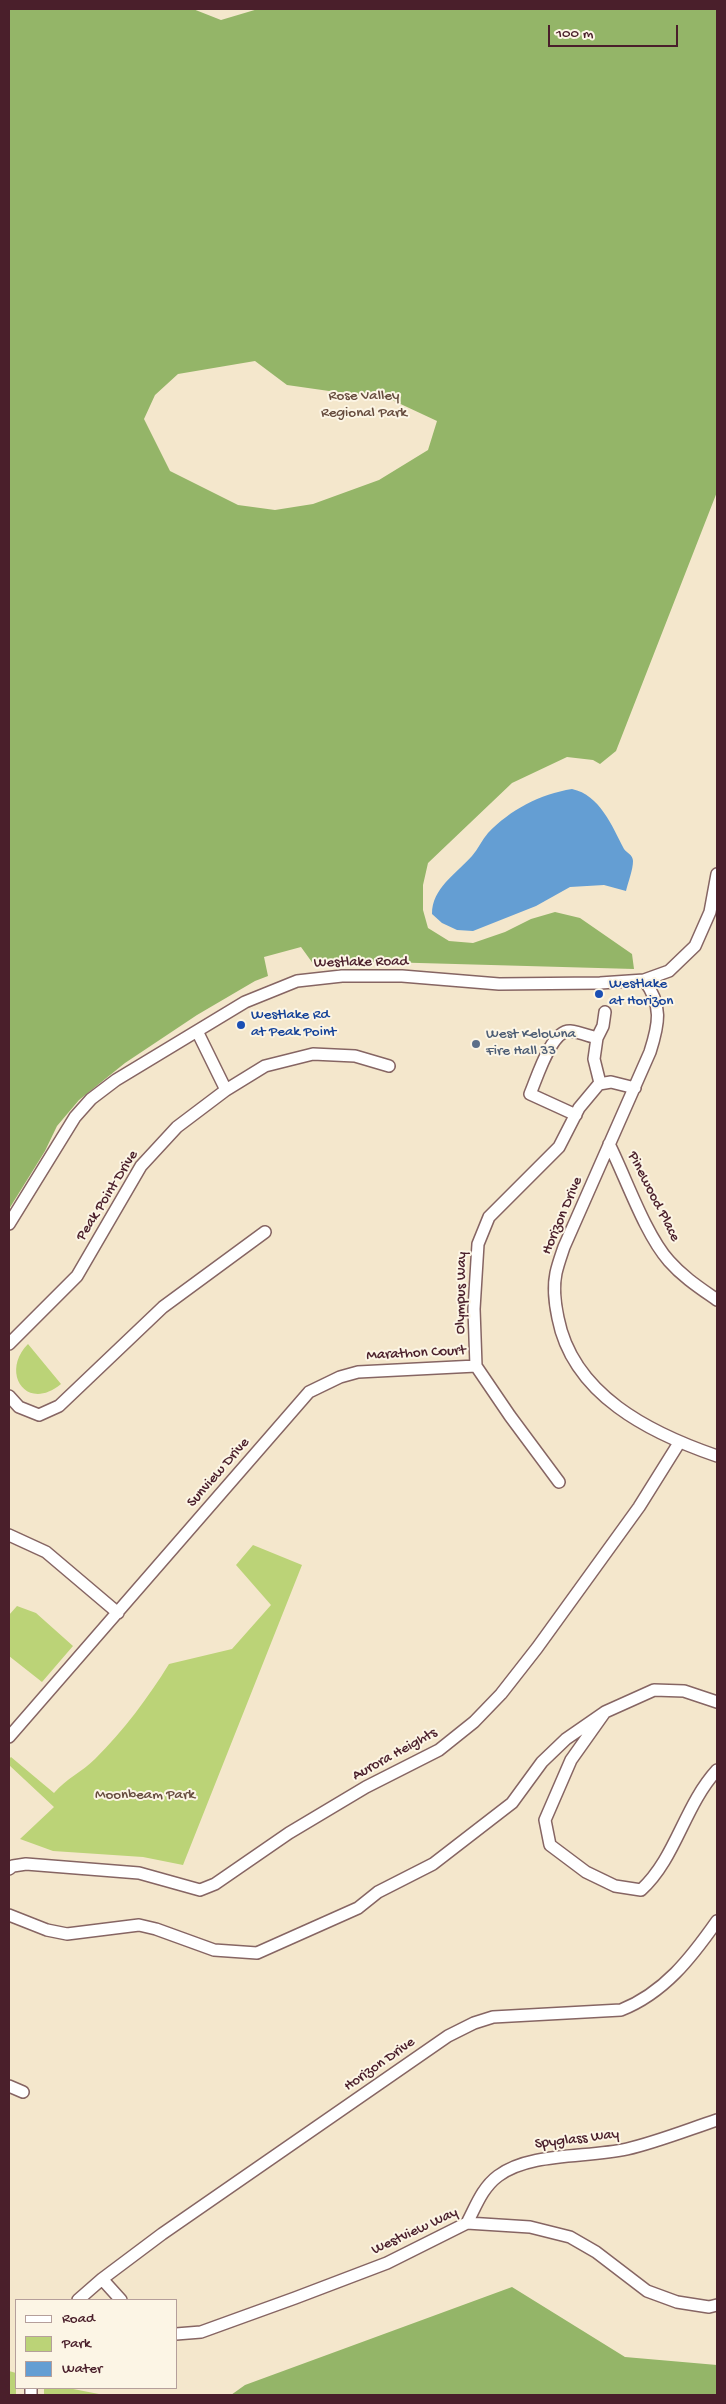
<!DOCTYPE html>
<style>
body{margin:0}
#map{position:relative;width:726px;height:2404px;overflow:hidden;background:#f4e7cc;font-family:"Gochi Hand",sans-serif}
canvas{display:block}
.frame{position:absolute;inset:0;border:10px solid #4a1f2b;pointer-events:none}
.legend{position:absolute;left:15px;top:2299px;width:162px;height:90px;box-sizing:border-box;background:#fcf5e5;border:1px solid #b59f9b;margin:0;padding:6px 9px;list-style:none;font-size:15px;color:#4a1f2b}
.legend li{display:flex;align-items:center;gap:10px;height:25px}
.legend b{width:25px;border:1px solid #b59f9b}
.scale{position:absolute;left:548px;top:25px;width:130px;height:22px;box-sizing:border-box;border:2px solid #4a1f2b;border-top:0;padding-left:6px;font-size:15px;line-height:18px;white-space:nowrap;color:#4a1f2b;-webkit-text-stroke:4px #fcf5e5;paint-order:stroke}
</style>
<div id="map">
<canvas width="726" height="2404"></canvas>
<div class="frame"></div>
<ul class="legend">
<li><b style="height:6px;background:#fff"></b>Road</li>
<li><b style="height:14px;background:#bbd377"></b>Park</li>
<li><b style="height:14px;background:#649ed3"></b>Water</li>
</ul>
<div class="scale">100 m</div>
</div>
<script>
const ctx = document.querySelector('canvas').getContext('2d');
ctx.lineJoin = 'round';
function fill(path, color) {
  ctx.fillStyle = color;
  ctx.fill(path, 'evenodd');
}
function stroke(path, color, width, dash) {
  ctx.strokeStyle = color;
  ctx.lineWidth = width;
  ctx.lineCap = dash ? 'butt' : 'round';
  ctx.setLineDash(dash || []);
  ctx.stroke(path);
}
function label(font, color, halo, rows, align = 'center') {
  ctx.font = font + ' "Gochi Hand",sans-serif';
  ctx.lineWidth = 4;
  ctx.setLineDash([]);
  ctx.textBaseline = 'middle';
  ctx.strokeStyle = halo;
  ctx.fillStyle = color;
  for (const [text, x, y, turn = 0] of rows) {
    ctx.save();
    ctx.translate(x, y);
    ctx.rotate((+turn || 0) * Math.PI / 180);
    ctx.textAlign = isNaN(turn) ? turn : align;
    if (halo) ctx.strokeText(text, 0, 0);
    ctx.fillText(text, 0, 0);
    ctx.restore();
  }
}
const green = new Path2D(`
 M28 1344 61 1384C26 1413 0 1372 28 1344Z
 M253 1545 302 1565 183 1865 143 1857 53 1851 20 1839 54 1807 9 1765V1759L11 1757 54 1793C67 1778 82 1772 95 1759 124 1730 148 1698 169 1664L232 1649 271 1605 236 1565Z
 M17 1606 36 1613 73 1646 42 1682 9 1656V1615Z
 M9 2371 16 2373V2395H9Z
 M44 2388H68L104 2395H44Z`);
const forest = new Path2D(`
 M9 9H193L221 20 258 9H717V492L616 751 600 764 593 760 567 757 512 783 428 863 423 885V910L428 928 449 941 473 943 505 932 531 919 555 912 580 918 632 954 634 969 348 961 314 965 301 947 264 957 268 976 255 981 197 1015 125 1063 79 1100 57 1126 45 1151 9 1209ZM255 361 287 385 392 400 437 421 428 450 379 480 313 504 275 510 238 505 170 471 144 419 155 395 178 374Z
 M512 2287 625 2357 717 2365V2395H231L245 2385Z`);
const water = new Path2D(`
 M572 789C600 795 612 826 624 849 627 853 633 855 633 861 633 870 628 882 626 891L604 885 570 887 536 906 473 931 457 930 442 923 432 914C432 888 456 874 472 856 478 849 482 840 488 833 510 810 540 794 572 789Z`);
const minor = new Path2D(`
 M644 980C663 1005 659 1024 650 1052L564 1247C561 1256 558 1264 556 1273 553 1287 555 1304 558 1318 573 1395 650 1433 717 1456
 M197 1031 226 1090
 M597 1038 594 1059 600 1083
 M576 1115 530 1094C537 1078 551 1030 570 1031 579 1032 589 1036 597 1038L603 1026 605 1012
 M609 1144C626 1178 645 1234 669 1261 683 1277 700 1288 717 1300
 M9 1224 75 1117 91 1099 116 1080 245 1002 297 981 342 976H402L499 984 600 983 644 980 669 971 695 946 710 912 717 874
 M9 1344 77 1276 141 1166 177 1127 226 1090 265 1066 313 1054 355 1056 389 1066
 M9 1396 19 1407 39 1415 59 1406 163 1307 265 1232
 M559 1482 510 1416 476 1366 474 1309 478 1244 489 1217 559 1147 579 1108 599 1084 611 1082 635 1088
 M9 1535 46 1552 118 1613
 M717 1702 684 1691 654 1690 605 1712 571 1760 545 1820 550 1845 586 1872 615 1886 641 1890C676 1858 684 1806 717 1770
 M9 1737 309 1392 340 1377 358 1372 476 1366
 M9 1869 13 1866 26 1864 139 1873 200 1890 215 1884 289 1833 366 1787 439 1750 474 1722 501 1694 537 1648 639 1507 679 1443
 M9 1915 47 1930 67 1934 139 1925 156 1929 214 1950 257 1953 358 1908 378 1892 433 1864 512 1803 542 1762 566 1739 605 1712
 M9 2086 23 2092
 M467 2223C476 2206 482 2188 498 2176 530 2152 587 2158 627 2149 657 2142 687 2130 717 2120
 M102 2279 121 2300
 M78 2300 102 2279 162 2234 448 2036 474 2023 493 2017 621 2010C664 1993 691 1958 717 1921
 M176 2334 201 2332 295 2298 387 2263 467 2223 530 2227 570 2237 596 2252 647 2291 677 2302 709 2307 717 2305
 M31 2388V2395`);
const markers = [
 [599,994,5,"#1a4fb4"],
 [241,1025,5,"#1a4fb4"],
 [476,1044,5,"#5c6f8a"]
];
const parkNames = [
 ["Rose Valley",364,397],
 ["Regional Park",364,414],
 ["Moonbeam Park",145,1796]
];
const streetNames = [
 ["Westlake Road",361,963,-1],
 ["Peak Point Drive",108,1196,-58],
 ["Pinewood Place",653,1197,63],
 ["Horizon Drive",563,1216,-67],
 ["Olympus Way",462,1293,-89],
 ["Marathon Court",416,1354,-3],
 ["Sunview Drive",219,1473,-49],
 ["Aurora Heights",395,1755,-29],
 ["Horizon Drive",380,2065,-35],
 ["Spyglass Way",577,2140,-7],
 ["Westview Way",415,2232,-25]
];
const transitNames = [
 ["Westlake",609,985],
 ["at Horizon",609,1002],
 ["Westlake Rd",251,1016],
 ["at Peak Point",251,1033]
];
const serviceNames = [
 ["West Kelowna",486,1035],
 ["Fire Hall 33",486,1052]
];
fill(green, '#bbd377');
fill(forest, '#94b568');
fill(water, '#649ed3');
stroke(minor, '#866563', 14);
stroke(minor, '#fff', 11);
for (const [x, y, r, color] of markers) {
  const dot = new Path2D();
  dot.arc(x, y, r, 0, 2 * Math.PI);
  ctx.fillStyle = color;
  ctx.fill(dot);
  stroke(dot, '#fcf5e5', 2);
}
label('15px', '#664c3e', '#fcf5e5', parkNames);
label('15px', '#4a1f2b', '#fcf5e5', streetNames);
label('15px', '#164399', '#fcf5e5', transitNames, 'left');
label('15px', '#4e5e75', '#fcf5e5', serviceNames, 'left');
</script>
